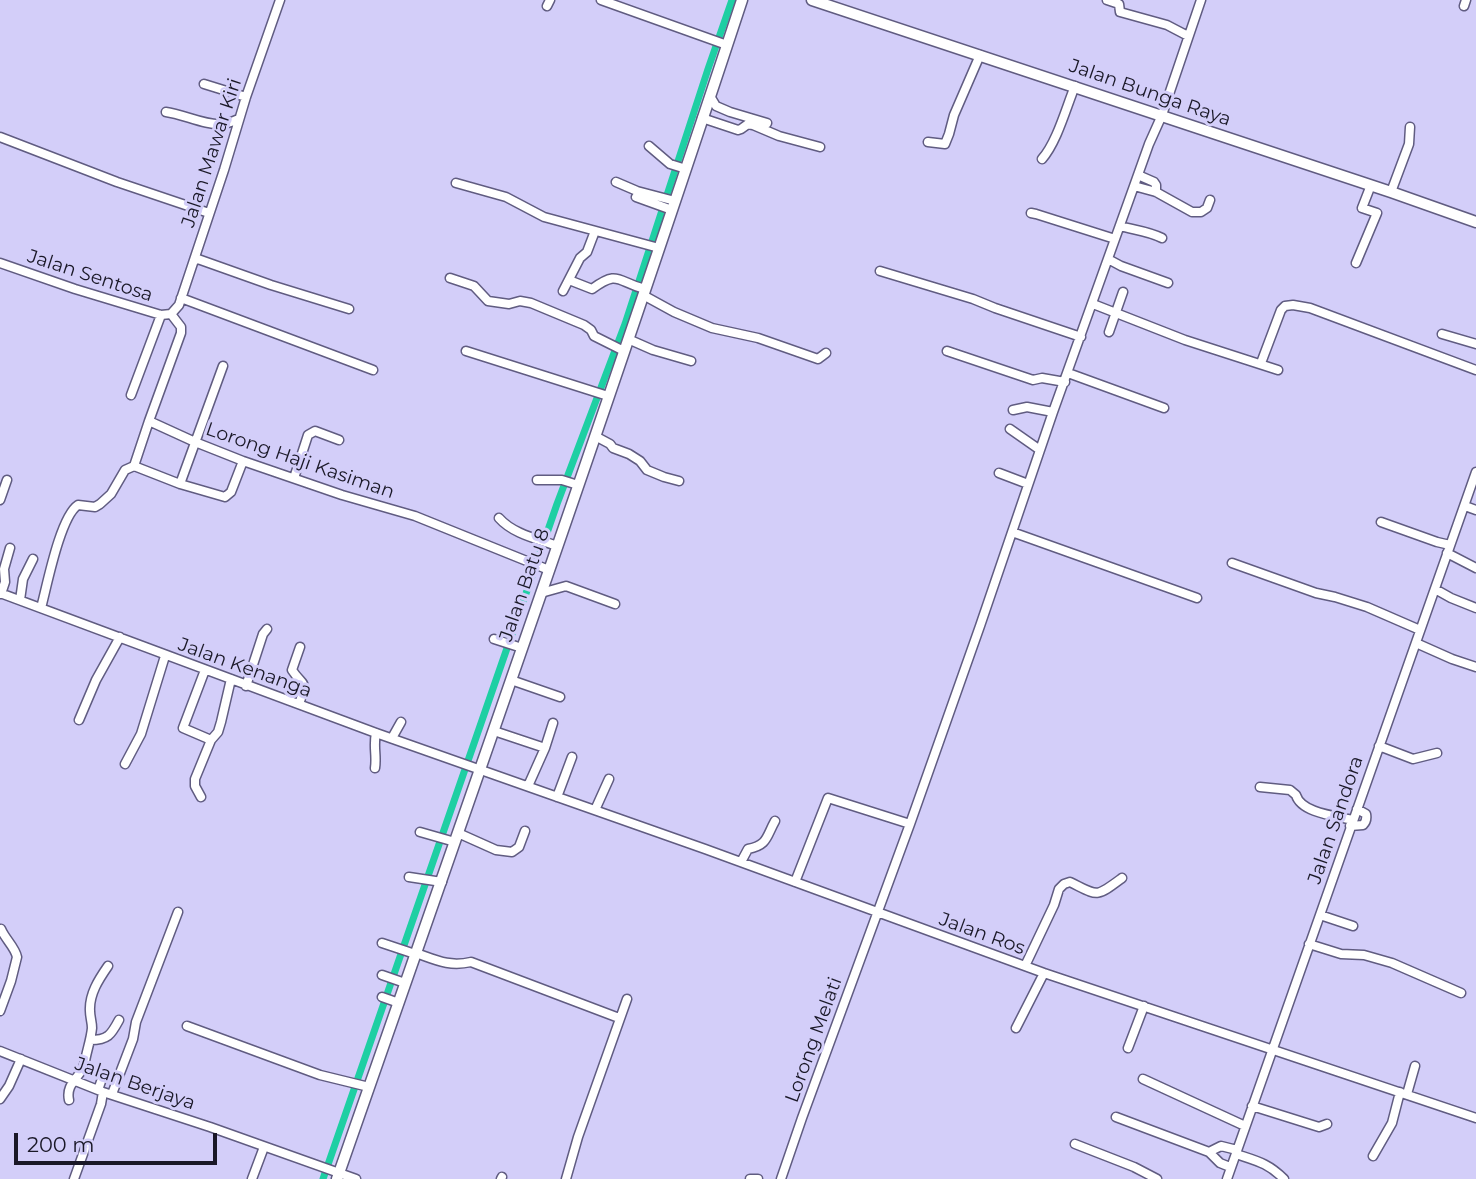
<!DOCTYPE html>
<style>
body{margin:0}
#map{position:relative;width:1476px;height:1179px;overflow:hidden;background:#d3cef9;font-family:Montserrat,sans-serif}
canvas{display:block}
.scale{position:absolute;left:14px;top:1133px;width:203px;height:32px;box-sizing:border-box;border:4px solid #1a1827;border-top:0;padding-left:9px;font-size:21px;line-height:24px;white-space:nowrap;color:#1a1827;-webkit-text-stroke:5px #d3cef9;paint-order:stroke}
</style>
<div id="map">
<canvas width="1476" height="1179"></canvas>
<div class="scale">200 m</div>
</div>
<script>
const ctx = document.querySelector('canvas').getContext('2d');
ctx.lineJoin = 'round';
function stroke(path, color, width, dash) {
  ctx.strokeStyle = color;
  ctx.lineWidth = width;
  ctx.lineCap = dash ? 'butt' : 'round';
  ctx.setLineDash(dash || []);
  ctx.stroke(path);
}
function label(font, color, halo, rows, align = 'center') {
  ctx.font = font + ' Montserrat,sans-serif';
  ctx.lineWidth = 6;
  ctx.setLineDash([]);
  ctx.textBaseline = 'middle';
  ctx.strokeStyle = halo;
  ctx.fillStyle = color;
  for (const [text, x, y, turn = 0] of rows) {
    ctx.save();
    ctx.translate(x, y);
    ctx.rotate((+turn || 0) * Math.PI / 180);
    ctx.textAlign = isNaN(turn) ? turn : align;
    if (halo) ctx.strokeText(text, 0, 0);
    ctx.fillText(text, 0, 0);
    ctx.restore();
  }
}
const canal = new Path2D(`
 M323 1179 557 504 625 324 708 69 732 0`);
const minor = new Path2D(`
 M601 0 727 45
 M1107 0 1119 4 1120 12 1167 25 1188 36
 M547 6 550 0
 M1464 6 1466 0
 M204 84 246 97
 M710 96 716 106 730 112 767 123
 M166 112C183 114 206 126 222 124 228 124 233 121 239 119
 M702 118 738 130 741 129 748 124 753 125 779 136 820 147
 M0 137 117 182 209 213
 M928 142 945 144 949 134 954 115 980 55
 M649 146 670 164 686 169
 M1042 159C1057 142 1066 108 1075 86
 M1138 175 1154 182 1156 185V192
 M616 182 637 191 675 201
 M456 183 506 197 544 217 659 248
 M1134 186 1156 192 1192 212H1201L1207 208 1210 200
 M1391 192 1409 144 1410 127
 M636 197 672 210
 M1031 213 1036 214 1115 239
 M1120 226C1134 230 1148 231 1162 238
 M195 258 271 285 349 309
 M1108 259 1121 266 1168 283
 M0 263 75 289 161 315 171 314
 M1356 263 1377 213 1362 208 1371 185
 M880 271 973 299 995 308 1081 337
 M450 278 474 286 488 301 509 304 520 301 531 303 584 325 591 330 594 336 624 351
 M569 280 592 289C619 269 617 282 645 289
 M563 291 580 258 587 252 595 231
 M643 295 674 312 712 328 758 338 818 359 826 353
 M181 298 373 370
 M1093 304 1185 340 1278 370
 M171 314 181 327V333L149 421 195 442 243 461 342 495 415 516 549 570
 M171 314 179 305 224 170 246 97 280 0
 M1109 332 1123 292
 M1442 334 1476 344
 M628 339 653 350 691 361
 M466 351 608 396
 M947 351 1033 380 1042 378 1065 382
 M1261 363 1281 310 1285 306 1293 305 1310 308 1476 370
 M1068 373 1164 408
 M131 395 161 315
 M1013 410 1027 407 1053 412
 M149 421 134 466 180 484 225 497 231 492 243 461
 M1010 429 1040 450
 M595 436 610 444 613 448 629 454 640 461 647 470 664 477 679 481
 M999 473 1028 484
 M294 478 308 435 315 431 339 440
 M537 480H562L578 485
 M180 484 223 366
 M0 500 7 480
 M1465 506 1476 510
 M499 518C513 534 538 539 557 546
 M1381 522 1437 542 1450 545
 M1012 532 1197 598
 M1447 553 1476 568
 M1232 563 1316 593 1335 597 1367 607 1420 630
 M1435 589 1451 598 1476 608
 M0 593 376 733 705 849 1044 973 1476 1118
 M541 593 566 586 615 604
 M1 594 5 582 4 569 10 548
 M20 600 23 579 33 559
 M41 608C47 586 60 517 78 505L95 507 100 504 111 494 125 470 134 466
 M494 639 522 648
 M1416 643 1452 659 1476 667
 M205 670 183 728 211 740 218 732 221 722 231 679
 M511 680 560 697
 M246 686 263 634 267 629
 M299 704C308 679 304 688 292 670L300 647
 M79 720 96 680 120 637
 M494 731 545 748
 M392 738 401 722
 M1379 746 1413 759 1437 753
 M125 764 141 734 165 656
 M375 768C377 755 373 747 376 733
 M528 786 545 748 553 723
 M1260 787 1290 790 1296 795C1301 813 1336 816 1353 820
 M201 797 195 786V779L211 740
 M557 797 572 757
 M595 810 609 779
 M1350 826 1363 825C1366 822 1367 819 1366 814L1357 809
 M420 832 455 842
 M458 833 496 850 512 852 519 847 525 831
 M741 862 748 849C768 845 766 837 775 821
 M409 877 442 882
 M795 882 828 798 910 824
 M1320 915 1353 926
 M382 943 415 954
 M1309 944 1341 954 1364 955 1392 963 1461 993
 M416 953C436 960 449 967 471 962L619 1018
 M1025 966 1054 905 1059 889 1064 884 1070 882C1099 896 1095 898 1122 878
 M382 975 405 983
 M382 997 399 1003
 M0 1011 11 981 17 957C15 947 5 939 1 929
 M187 1026 320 1075 369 1087
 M1016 1028 1044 973
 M90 1040C108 1040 111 1035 119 1020
 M1128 1048 1144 1006
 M0 1051 103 1092 210 1127 356 1179
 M1143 1079 1245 1126
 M98 1090 104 1073
 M112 1094 133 1039 136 1022 178 912
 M1407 1094 1415 1066
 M0 1099 9 1086 21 1059
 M69 1100C65 1082 83 1077 85 1061 87 1050 91 1039 92 1028 92 1022 90 1017 90 1011 89 994 99 979 108 966
 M1252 1106 1319 1127 1327 1124
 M1116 1117 1209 1152 1220 1163 1230 1167
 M1075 1144 1134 1167 1157 1179
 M1209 1152 1221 1146 1237 1150
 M1236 1154C1257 1161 1268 1163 1284 1179
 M1373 1156 1392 1123 1400 1092
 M74 1179 101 1104 103 1092
 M252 1179 264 1147
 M501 1179 502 1177
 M566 1179 578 1137 627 999
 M750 1179H758
 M781 1179 802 1118 910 824 980 626 1053 412 1134 186 1149 144 1162 115 1201 0
 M1227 1179 1476 472`);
const tertiary = new Path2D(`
 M812 0 1391 192 1476 222
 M337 1179C474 787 612 395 742 0`);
const streetNames = [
 ["Jalan Bunga Raya",1150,93,19],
 ["Jalan Mawar Kiri",212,153,-72],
 ["Jalan Sentosa",90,276,18],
 ["Lorong Haji Kasiman",300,461,19],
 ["Jalan Batu 8",525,585,-71],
 ["Jalan Kenanga",245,668,20],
 ["Jalan Sandora",1336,820,-71],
 ["Jalan Ros",982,934,20],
 ["Lorong Melati",814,1040,-70],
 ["Jalan Berjaya",135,1084,19]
];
stroke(canal, '#1ecfa3', 7);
stroke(minor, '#605c81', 11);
stroke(tertiary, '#605c81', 13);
stroke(minor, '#fff', 8);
stroke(tertiary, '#fff', 10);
label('19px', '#1a1827', '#d3cef9', streetNames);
</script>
